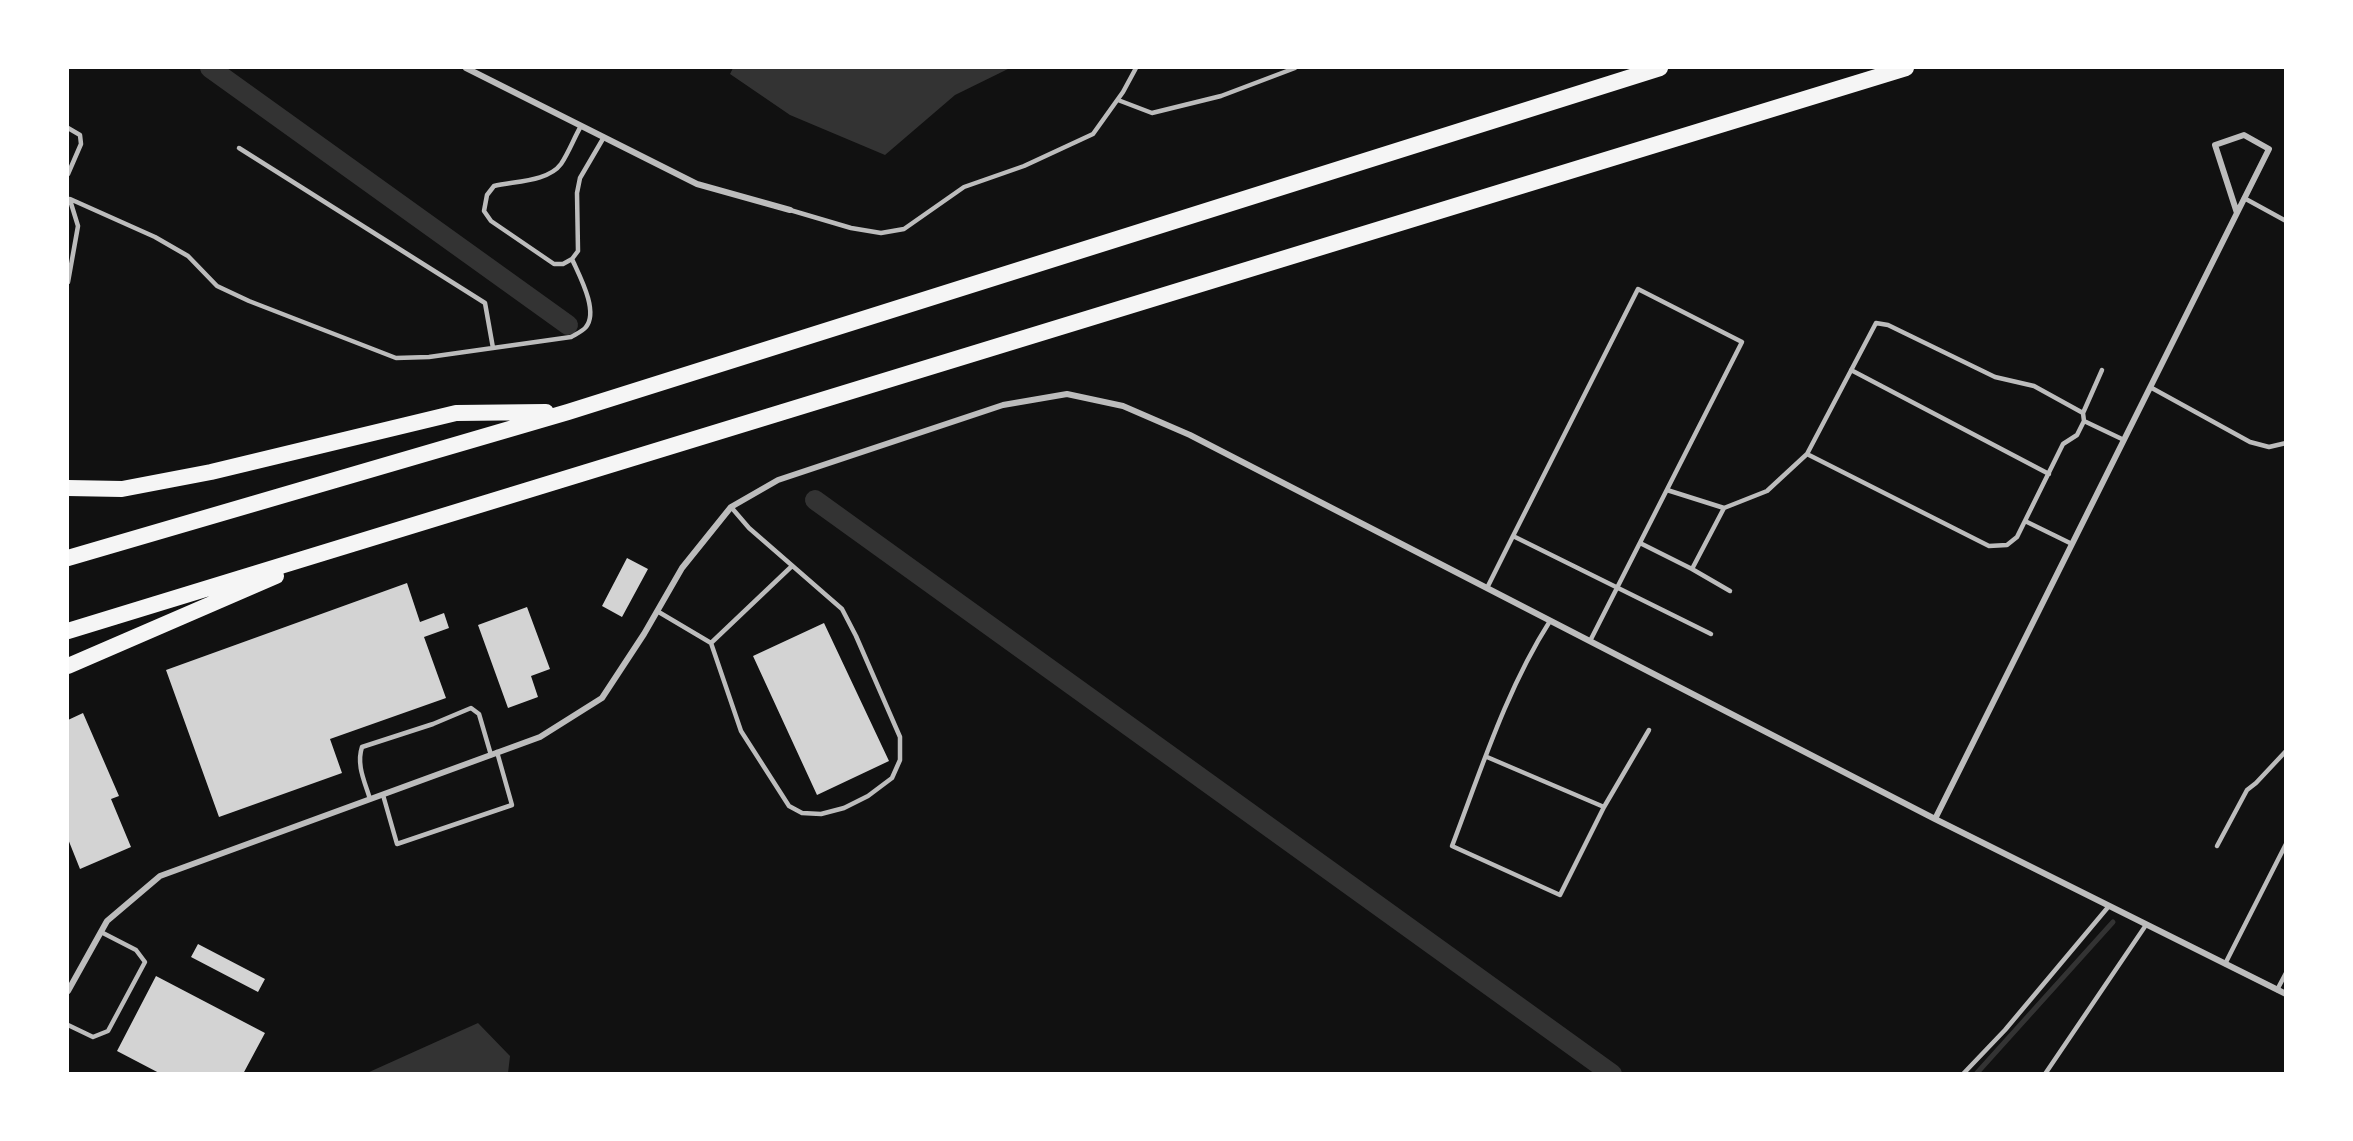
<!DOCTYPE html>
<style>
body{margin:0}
#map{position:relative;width:2353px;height:1141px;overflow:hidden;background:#111;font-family:Montserrat,sans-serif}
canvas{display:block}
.frame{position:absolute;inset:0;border:69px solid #fff;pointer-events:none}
</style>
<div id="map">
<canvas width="2353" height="1141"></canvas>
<div class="frame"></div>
</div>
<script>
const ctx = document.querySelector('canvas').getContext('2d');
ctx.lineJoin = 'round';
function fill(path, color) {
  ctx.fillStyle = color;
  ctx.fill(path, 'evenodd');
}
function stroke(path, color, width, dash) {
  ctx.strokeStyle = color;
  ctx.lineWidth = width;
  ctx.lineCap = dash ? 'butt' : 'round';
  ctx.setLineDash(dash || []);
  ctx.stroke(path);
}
const water = new Path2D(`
 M733 68H1010L955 95 885 155 790 115 730 74Z
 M478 1023 510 1056 508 1073H367Z`);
const stream = new Path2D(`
 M1976 1074 2113 922`);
const canal = new Path2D(`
 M210 68 568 325
 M815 500 1612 1074`);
const building = new Path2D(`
 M627 558 648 569 622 617 602 606Z
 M407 583 420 622 444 613 449 628 424 637 446 698 330 739 342 773 219 817 166 670Z
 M527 607 550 669 531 676 538 697 508 708 478 625Z
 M824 623 889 761 817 795 753 656Z
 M83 713 119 796 111 799 131 847 80 869 68 839V720Z
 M198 944 265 979 258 992 191 957Z
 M156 976 265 1033 243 1074H161L117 1051Z`);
const service = new Path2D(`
 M1118 100 1152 113 1221 96 1295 68
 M581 126C574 138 569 152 561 164 548 182 513 181 494 186L487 195 484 211 491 221 554 264H563L572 259 578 251 577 193 580 178 604 137
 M68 128 80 135 81 144 68 174
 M239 148 485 303 493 348
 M2244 198 2286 221
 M70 199 155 237 188 256 217 286 249 301 396 358 429 357 571 337C576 334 583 331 586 327 599 311 579 275 572 259
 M790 210 851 228 881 233 904 229 964 187 1024 166 1093 134 1123 92 1136 68
 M68 282 78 226 70 200
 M1851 370 2049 474
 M2102 370 2083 413 2084 421 2124 440
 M2150 387 2250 442 2269 447 2286 443
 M1807 454 1989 546 2007 545 2017 537 2063 444 2077 435 2084 421
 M1667 490 1724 508 1767 491 1807 454 1876 323 1888 325 1995 377 2034 386 2083 413
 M2025 521 2072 544
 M1513 536 1638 289 1742 342 1590 641
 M1640 543 1692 569 1724 508
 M1692 569 1730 591
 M1487 588 1513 536 1711 634
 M657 611 711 643 741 731 789 806 802 813 821 814 844 808 868 796 892 778 900 760V737L856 636 842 609 749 528 731 507
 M1550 621C1506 690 1481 770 1452 846L1560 895 1604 807 1649 730
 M711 643 792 566
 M1487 757 1604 807
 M383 795 397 844 512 805 497 752
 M370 799C365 782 356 765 362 747L433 724 471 708 479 714 491 755
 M2217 846 2247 790 2256 783 2286 751
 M2225 964 2286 844
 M2277 990 2286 973
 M68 1025 93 1037 108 1031 145 962 136 950 101 932
 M1963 1074 2005 1030 2109 906
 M2045 1074 2146 925`);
const minor = new Path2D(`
 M466 68 697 184 790 210
 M2244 135 2269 149 2237 213 2215 145Z
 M1935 819 2237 213
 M68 991 107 921 160 876 540 737 602 698 644 634 682 568 731 507 778 480 1003 405 1067 394 1123 406 1190 435 1935 819 2286 994`);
const motorway = new Path2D(`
 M68 488 122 489 211 472 456 413 546 412
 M68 558 568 412 1660 68
 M68 631 1906 68
 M68 666 276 576`);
fill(water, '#333');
stroke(stream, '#333', 5);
stroke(canal, '#333', 20);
fill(building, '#d3d3d3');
stroke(service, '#bcbcbc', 4.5);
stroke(minor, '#bcbcbc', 6);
stroke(motorway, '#f5f5f5', 16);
</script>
